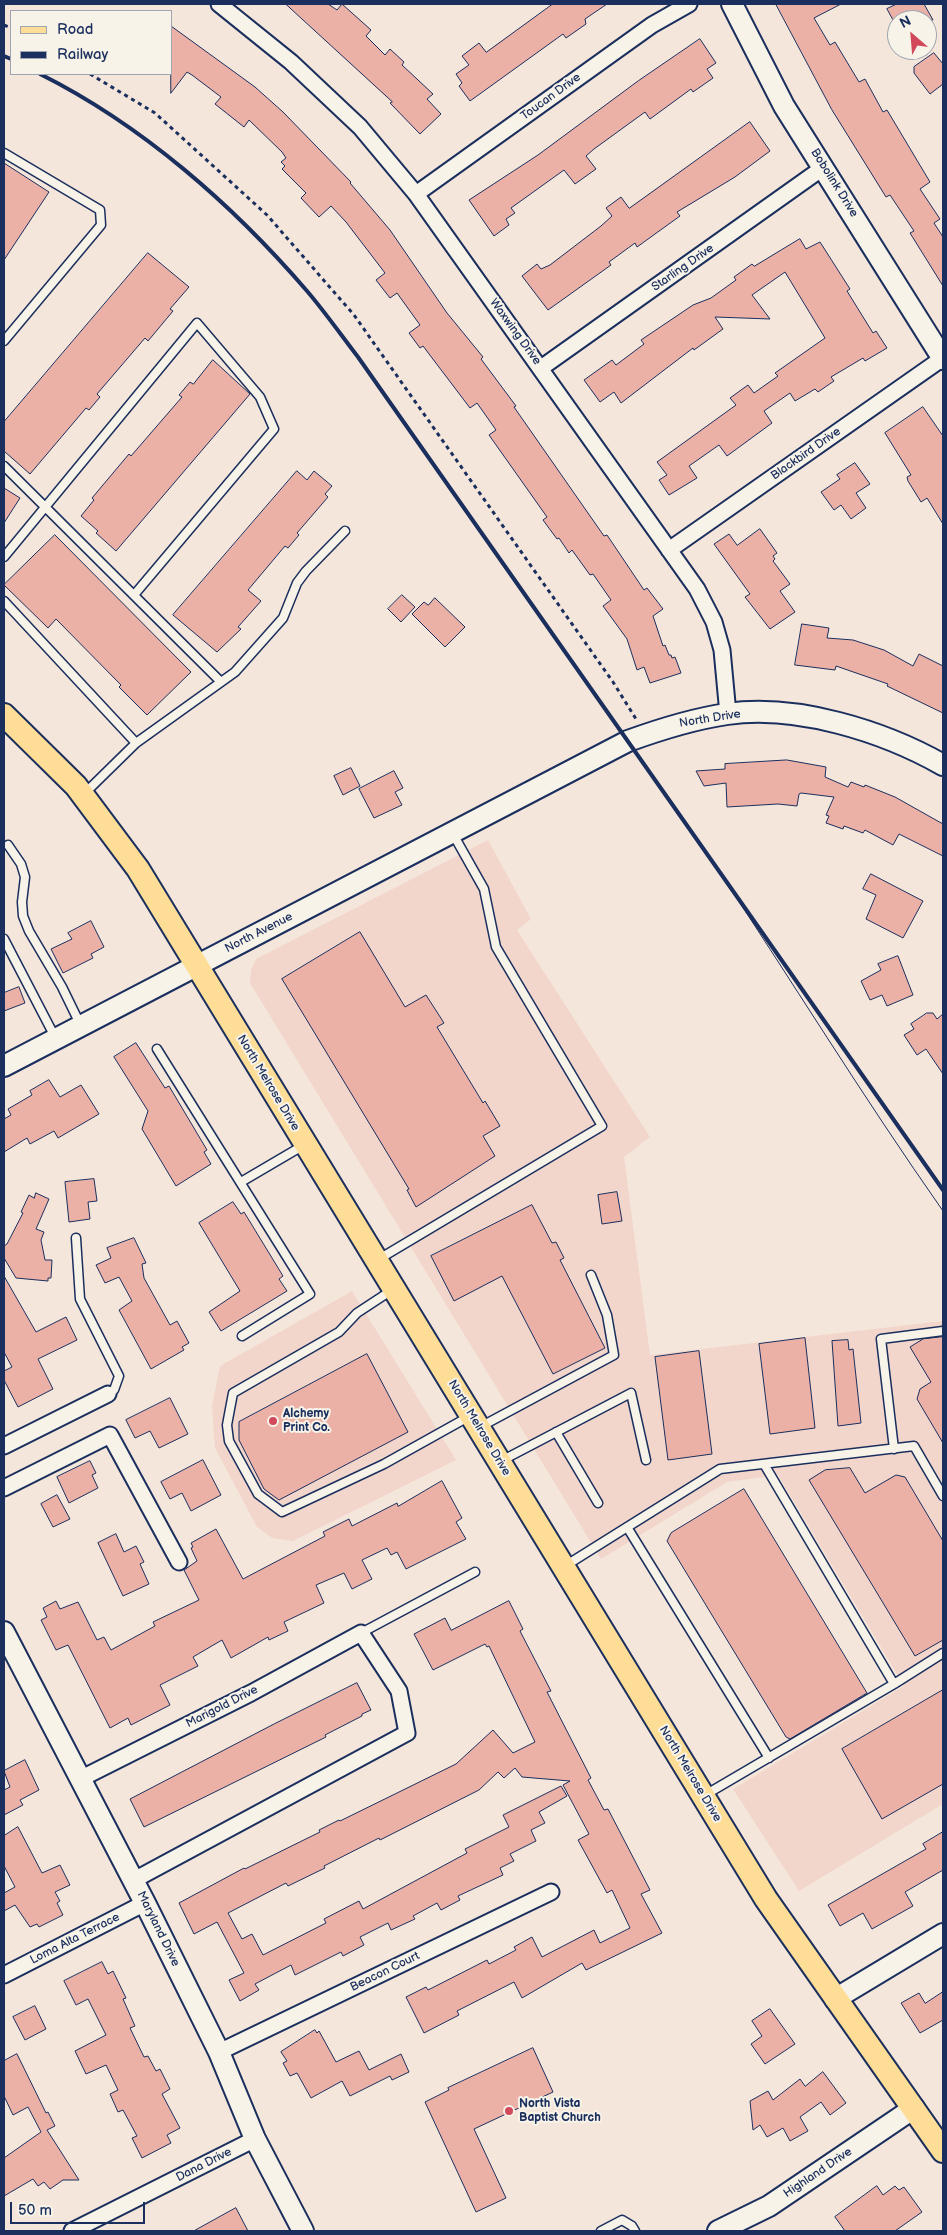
<!DOCTYPE html>
<style>
body{margin:0}
#map{position:relative;width:947px;height:2235px;overflow:hidden;background:#f5e6db;font-family:"Balsamiq Sans",sans-serif}
canvas{display:block}
.frame{position:absolute;inset:0;border:5px solid #1b2f5e;pointer-events:none}
.legend{position:absolute;left:10px;top:10px;width:162px;height:65px;box-sizing:border-box;background:#f7f3e8;border:1px solid #9fa5b1;margin:0;padding:6px 9px;list-style:none;font-size:15px;color:#1b2f5e}
.legend li{display:flex;align-items:center;gap:10px;height:25px}
.legend b{width:25px;border:1px solid #9fa5b1}
.north{position:absolute;left:887px;top:10px;width:50px;height:50px;box-sizing:border-box;background:#f7f3e8;border:1px solid #9fa5b1;border-radius:50%;rotate:333deg;font-size:14px;font-weight:700;line-height:20px;text-align:center;color:#1b2f5e}
.north::after{content:'';display:block;margin:auto;width:18px;height:22px;background:#d1495b;clip-path:polygon(50% 0,100% 100%,50% 72%,0 100%)}
.scale{position:absolute;left:10px;top:2202px;width:135px;height:22px;box-sizing:border-box;border:2px solid #1b2f5e;border-top:0;padding-left:6px;font-size:15px;line-height:18px;white-space:nowrap;color:#1b2f5e;-webkit-text-stroke:4px #f7f3e8;paint-order:stroke}
</style>
<div id="map">
<canvas width="947" height="2235"></canvas>
<div class="frame"></div>
<ul class="legend">
<li><b style="height:6px;background:#fedd96"></b>Road</li>
<li><b style="height:6px;background:#1b2f5e"></b>Railway</li>
</ul>
<div class="north">N</div>
<div class="scale">50 m</div>
</div>
<script>
const ctx = document.querySelector('canvas').getContext('2d');
ctx.lineJoin = 'round';
function fill(path, color) {
  ctx.fillStyle = color;
  ctx.fill(path, 'evenodd');
}
function stroke(path, color, width, dash) {
  ctx.strokeStyle = color;
  ctx.lineWidth = width;
  ctx.lineCap = dash ? 'butt' : 'round';
  ctx.setLineDash(dash || []);
  ctx.stroke(path);
}
function label(font, color, halo, rows, align = 'center') {
  ctx.font = font + ' "Balsamiq Sans",sans-serif';
  ctx.lineWidth = 4;
  ctx.setLineDash([]);
  ctx.textBaseline = 'middle';
  ctx.strokeStyle = halo;
  ctx.fillStyle = color;
  for (const [text, x, y, turn = 0] of rows) {
    ctx.save();
    ctx.translate(x, y);
    ctx.rotate((+turn || 0) * Math.PI / 180);
    ctx.textAlign = isNaN(turn) ? turn : align;
    if (halo) ctx.strokeText(text, 0, 0);
    ctx.fillText(text, 0, 0);
    ctx.restore();
  }
}
const built = new Path2D(`
 M488 840 531 919 517 930 650 1137 624 1157 650 1355 943 1321V1804L799 1891 733 1789 904 1686 778 1475 727 1482 601 1559 250 983 251 970 256 959Z
 M352 1291 456 1460 293 1541 272 1538 257 1527 215 1448 212 1406 220 1366Z`);
const building = new Path2D(`
 M286 4H328L337 10 342 4 371 30 366 36 385 55 390 49 404 62 402 65 433 94 427 99 441 114 420 134 390 103 392 102Z
 M553 4H607L585 19 586 24 566 38 563 34 470 101 459 86 462 83 456 74 469 65 462 56 479 43 486 52Z
 M776 4H841L814 18 830 45 835 42 859 82 865 79 883 112 887 110 930 182 920 189 940 219 934 223 943 237V286L910 233 914 231 890 195 886 197 832 110Z
 M897 4H924L933 20H893L887 9Z
 M171 26 255 87 283 112 351 182 350 183 390 230 447 313 483 357 481 359 516 406 514 407 604 536 607 535 644 590 647 588 663 609 653 616 663 646 665 645 669 655H671L672 658 675 657 681 673 650 683 644 667 637 670 627 639 603 606 611 600 593 574 590 575 572 550 569 553 559 538 557 539 543 520 547 517 489 435 496 430 477 403 470 408 423 346 420 348 409 333 420 325 397 293 390 298 376 280 385 273 346 222 331 206 319 217 301 198 306 193 282 169 285 166 281 162 286 158 282 152 249 120 244 127 215 104 221 97 192 75 187 72 171 93Z
 M700 39 716 63 707 69 713 78 693 92 691 89 650 119 645 112 594 149 586 156 596 169 575 184 564 170 511 208 515 213 506 219 509 225 494 236 469 200 538 155 638 81Z
 M934 53 943 64V84L930 94 914 73V67Z
 M750 122 770 151 735 177 677 212 680 216 637 247 635 243 609 262 611 265 548 310 522 276 537 264 541 269 550 265 601 226 612 216 606 208 621 197 629 208Z
 M4 163 49 192 4 260Z
 M800 239 806 249 820 242 850 289 847 291 873 333 876 331 887 348 865 361 863 358 831 377 834 381 818 392 815 389 795 401 790 393 764 411 772 423 727 456 719 445 689 466 697 478 669 495 659 480 667 475 657 462 736 405 730 398 748 385 754 393 778 376 775 373 825 338 785 272 752 295 770 319 715 317 723 329 694 350 693 348 621 403 614 392 600 402 584 380 612 360 616 365 644 344 641 340 693 305 711 298 736 280 734 277 752 264 754 266Z
 M148 253 189 287 170 309 173 311 148 341 145 338 97 394 100 397 89 410 86 408 30 474 4 451V422Z
 M213 360 250 394 116 551 96 533 98 531 81 516 94 500 92 498 129 454 131 456 182 397 179 395 190 382 193 384Z
 M923 407 943 436V524L927 498 921 502 908 481 907 477 911 475 885 433Z
 M855 463 870 484 856 493 866 508 851 519 841 505 834 510 821 492 840 479 837 475Z
 M297 471 307 480 314 471 332 486 325 494 328 497 297 533 299 535 288 548 285 546 248 590 261 601 238 627 241 629 217 652 173 615Z
 M4 488 20 498 4 523Z
 M760 529 777 553 773 556 775 559 773 561 790 584 780 591 795 612 770 629 745 597 750 594 714 544 729 534 737 545Z
 M55 535 191 672 147 715 119 687 121 685 56 619 48 628 4 585Z
 M402 595 415 607 401 622 388 609Z
 M435 598 465 627 445 647 412 614 424 602 428 605Z
 M802 624 829 628 827 638 853 640 884 650 913 666 919 654 943 666V713L887 686 888 684 836 666 835 670 795 665Z
 M787 760 826 767 825 777 848 787 851 782 864 787 865 785 895 797 943 824V856L899 834 893 845 865 830 863 833 844 826 843 829 826 823 829 816 826 815 834 797 801 793 799 794 797 806 778 804 727 807 726 783 704 786 696 771 725 769V764Z
 M351 768 360 786 343 795 334 776Z
 M394 771 403 788 395 792 402 805 374 818 359 789Z
 M871 874 923 901 903 938 866 919 876 895 863 889Z
 M91 921 104 947 91 954 93 958 63 973 51 949 72 939 68 933Z
 M360 932 405 1007 426 995 444 1023 437 1027 483 1103 485 1101 500 1126 483 1136 495 1156 416 1207 407 1190 409 1189 282 979Z
 M898 956 913 995 887 1006 882 995 870 1000 861 981 881 970 878 964Z
 M19 987 25 1003 4 1011V993Z
 M927 1013H933L937 1019 943 1014V1074L926 1049 917 1055 904 1035 914 1029 911 1024Z
 M136 1043 165 1088 169 1086 207 1150 204 1152 211 1164 176 1186 142 1129 148 1111 114 1057Z
 M49 1080 60 1097 81 1085 99 1114 58 1138 54 1131 30 1144 27 1138 4 1152V1119L11 1115 8 1109 32 1095 30 1091Z
 M94 1179 97 1201 88 1202 90 1219 69 1222 65 1182Z
 M617 1192 622 1221 602 1224 598 1195Z
 M36 1193 49 1199 36 1229 44 1232 41 1240 45 1260H52L51 1278H48V1281L16 1278 4 1258V1246L7 1244 23 1213 21 1212 29 1195 34 1198Z
 M233 1202 241 1214 244 1212 283 1276 279 1279 287 1291 221 1331 209 1312 240 1291 199 1223Z
 M532 1205 552 1243 556 1242 564 1258 560 1260 605 1348 553 1374 502 1276 454 1301 431 1256Z
 M134 1238 146 1263 142 1264 144 1278 170 1325 177 1321 189 1343 182 1347 184 1350 151 1369 119 1310 132 1301 119 1277 105 1283 96 1265 111 1258 107 1248Z
 M4 1276 36 1332 66 1317 77 1340 38 1359 53 1389 18 1407 4 1380V1371L12 1367 4 1352Z
 M943 1337V1443L917 1399 920 1389 931 1382 910 1347 923 1339Z
 M805 1338 815 1428 770 1434 759 1344Z
 M848 1340 849 1350 853 1349 861 1423 838 1426 832 1341Z
 M699 1351 712 1454 668 1460 655 1357Z
 M367 1354 408 1432 279 1500 264 1489 239 1440V1422Z
 M170 1398 188 1434 159 1448 150 1431 135 1438 126 1420Z
 M203 1460 221 1495 191 1511 182 1493 170 1499 161 1482Z
 M90 1461 96 1473 92 1475 98 1488 69 1503 57 1477Z
 M850 1468 865 1493 896 1475 905 1477 943 1541V1640L915 1656 809 1480 825 1470Z
 M442 1481 462 1518 456 1522 466 1539 406 1569 397 1552 391 1555 387 1548 362 1560 372 1579 352 1589 344 1573 316 1585 324 1603 284 1622 288 1631 269 1640 268 1637 231 1658 222 1640 193 1657 198 1666 160 1685 170 1705 131 1725 128 1718 110 1728 68 1645 56 1650 41 1620 47 1617 43 1608 56 1601 60 1609 78 1602 97 1640 104 1637 111 1650 155 1626 153 1622 199 1600 184 1570 197 1561 191 1548 193 1547 191 1543 216 1529 243 1579 325 1536 323 1532 349 1519 352 1526 397 1503 398 1506Z
 M744 1489 867 1693 790 1739 786 1737 667 1541 671 1533Z
 M57 1495 70 1519 53 1527 41 1504Z
 M116 1534 124 1552 136 1546 144 1562 140 1564 149 1584 123 1596 98 1543Z
 M509 1601 523 1629 520 1631 551 1691 547 1692 591 1778 588 1780 604 1810 608 1809 650 1890 641 1894 662 1933 586 1970 582 1963 522 1998 514 1982 457 2011 459 2015 424 2033 406 1997 426 1987 428 1990 487 1960 489 1964 516 1950 514 1947 532 1937 542 1957 594 1930 600 1943 630 1928 612 1890 607 1893 578 1840 589 1834 563 1785 570 1781 522 1777 515 1768 504 1778 498 1772 479 1790 380 1840 379 1838 324 1866 325 1868 288 1886 286 1883 228 1913 242 1939 252 1934 263 1955 326 1923 324 1919 359 1901 363 1909 467 1853 465 1849 509 1827 503 1815 561 1786 567 1796 539 1812 545 1823 531 1830 536 1841 510 1854 514 1861 500 1868 503 1875 458 1896 460 1900 441 1910 437 1903 413 1916 415 1919 391 1930 388 1923 360 1937 364 1945 343 1956 341 1952 295 1975 291 1965 255 1984 259 1990 240 2001 229 1980 244 1973 217 1922 194 1934 179 1903 244 1868 245 1869 320 1832 319 1830 339 1820 340 1821 456 1764 493 1730 513 1753 535 1742 489 1646 487 1647 485 1644 433 1670 414 1634 445 1618 451 1630Z
 M357 1683 371 1710 362 1714V1716L325 1735 326 1737 144 1827 130 1799 274 1724Z
 M943 1690V1784L882 1819 842 1749Z
 M25 1760 39 1790 20 1800 23 1805 4 1815V1790L10 1787 4 1771Z
 M18 1827 42 1873 60 1865 70 1885 55 1892 60 1901 57 1903 63 1915 39 1927 37 1924 30 1927 15 1905 4 1911V1893L15 1887 4 1866V1836Z
 M943 1832V1870L905 1892 913 1906 872 1929 863 1913 840 1926 828 1905 926 1849 923 1844Z
 M102 1962 108 1974 113 1971 126 1998 123 1999 135 2026 130 2028 144 2057 148 2056 156 2071 160 2069 170 2089 162 2094 180 2128 167 2135 171 2143 142 2158 132 2138 137 2136 123 2110 118 2112 110 2094 118 2090 106 2065 86 2074 75 2051 106 2035 88 1999 76 2005 64 1981Z
 M943 1992V2020L920 2033 901 2003 919 1993 925 2003Z
 M35 2006 46 2029 25 2040 13 2017Z
 M770 2009 795 2044 765 2064 751 2044 762 2036 752 2021Z
 M315 2030 317 2033 319 2031 336 2062 359 2051 369 2070 401 2054 409 2072 392 2080 390 2076 350 2096 342 2081 311 2098 297 2073 290 2076 283 2063 287 2061 281 2052Z
 M533 2048 553 2092 474 2129 506 2198 476 2212 425 2102 449 2090 448 2088Z
 M17 2054 46 2113 48 2112 55 2126 47 2130 79 2180H63L50 2189 44 2182 38 2186 33 2179 4 2196V2158L41 2132 28 2107 13 2115 4 2096V2061Z
 M823 2072 846 2103 830 2115 821 2102 800 2117 808 2131 790 2141 783 2128 767 2137 760 2125 753 2130 750 2101 768 2091 773 2100 800 2079 805 2086Z
 M877 2186 883 2195 895 2186 899 2190 904 2187 922 2212 895 2231H845L835 2217Z
 M236 2208 248 2231H194Z`);
const path = new Path2D(`
 M4 25 11 28
 M90 74 155 113 267 215 354 315 613 682 636 719`);
const lane = new Path2D(`
 M4 153 100 210 101 225 4 341
 M4 466 220 681
 M4 557 197 323 260 397 274 429 134 595
 M4 601 136 743
 M84 794 136 743 235 672 283 618 297 583 306 571 345 531
 M8 845 21 864 25 877 22 902 23 916 29 931 62 987 81 1026
 M4 939 56 1039
 M157 1049 310 1294 242 1336
 M241 1182 304 1145
 M76 1238 80 1299 119 1376 114 1390 108 1394
 M379 1259 602 1126 496 947 484 889 453 834
 M392 1290 357 1313 339 1332 233 1393 227 1425 229 1441 258 1494 282 1512 384 1464 470 1416
 M480 1427 614 1355 607 1315 591 1275
 M556 1432 598 1503
 M894 1449 881 1339 943 1331
 M501 1461 631 1393 646 1460
 M764 1464 894 1684
 M627 1527 769 1758
 M565 1566 720 1469 914 1446 943 1496
 M361 1633 475 1572
 M705 1795 894 1684 943 1653
 M601 2231 622 2220 632 2226 635 2231`);
const street = new Path2D(`
 M219 4 291 62 360 127 416 194 697 589 714 622 722 650 728 714
 M416 194 652 25 689 4
 M541 368 824 167
 M669 550 943 358
 M4 1446 108 1394
 M4 1488 110 1435 179 1562
 M82 1778 251 1693 361 1633 399 1691 407 1733 134 1880
 M4 1975 145 1903
 M219 2052 551 1892
 M72 2231 255 2139`);
const secondary = new Path2D(`
 M732 4 784 106 943 359
 M4 1066 628 741C661 729 693 719 727 714 797 704 883 731 943 765
 M4 1632 145 1903 219 2052 255 2139 303 2231
 M835 1999 943 1934
 M718 2231 769 2206 914 2108`);
const primary = new Path2D(`
 M4 715 76 786 138 869 766 1899 943 2151`);
const tram = new Path2D(`
 M713 862C790 978 863 1097 943 1211`);
const rail = new Path2D(`
 M4 56 11 59
 M40 74C142 125 233 205 307 291 325 312 341 335 358 357L943 1190`);
const markers = [
 [273,1421,5,"#d1495b"],
 [509,2111,5,"#d1495b"]
];
const streetNames = [
 ["Toucan Drive",551,97,-36],
 ["Bobolink Drive",834,183,58],
 ["Starling Drive",683,268,-35],
 ["Waxwing Drive",515,332,54],
 ["Blackbird Drive",806,454,-35],
 ["North Drive",710,719,-9],
 ["North Avenue",259,933,-27],
 ["North Melrose Drive",268,1083,59],
 ["North Melrose Drive",479,1428,59],
 ["Marigold Drive",222,1707,-27],
 ["North Melrose Drive",690,1774,59],
 ["Maryland Drive",158,1929,64],
 ["Loma Alta Terrace",75,1939,-27],
 ["Beacon Court",385,1972,-26],
 ["Dana Drive",204,2165,-27],
 ["Highland Drive",818,2173,-34]
];
const poiNames = [
 ["Alchemy",283,1414],
 ["Print Co.",283,1428],
 ["North Vista",519,2104],
 ["Baptist Church",519,2118]
];
fill(built, '#f2d6cb');
fill(building, '#ebb1a7');
stroke(building, '#1b2f5e', 1);
stroke(lane, '#1b2f5e', 11);
stroke(street, '#1b2f5e', 19);
stroke(secondary, '#1b2f5e', 24);
stroke(primary, '#1b2f5e', 26);
stroke(path, '#1b2f5e', 3, [4, 4]);
stroke(lane, '#f7f3e8', 8);
stroke(street, '#f7f3e8', 15);
stroke(secondary, '#f7f3e8', 20);
stroke(primary, '#fedd96', 22);
stroke(tram, '#1b2f5e', 1);
stroke(rail, '#1b2f5e', 4);
for (const [x, y, r, color] of markers) {
  const dot = new Path2D();
  dot.arc(x, y, r, 0, 2 * Math.PI);
  ctx.fillStyle = color;
  ctx.fill(dot);
  stroke(dot, '#f7f3e8', 2);
}
label('12px', '#1b2f5e', '#f7f3e8', streetNames);
label('bold 12px', '#1b2f5e', '#f7f3e8', poiNames, 'left');
</script>
